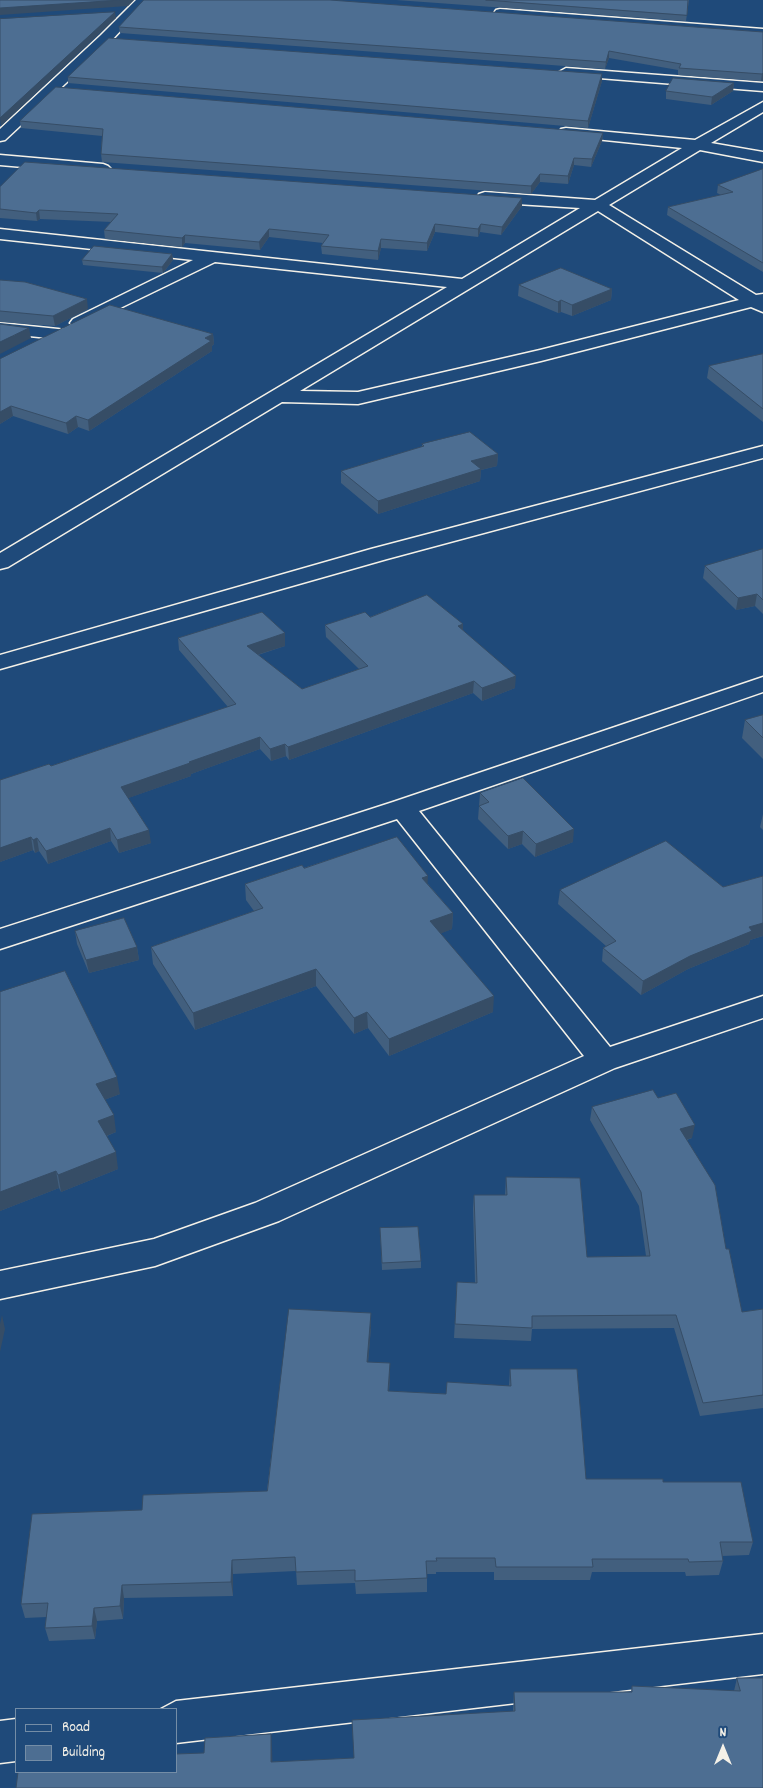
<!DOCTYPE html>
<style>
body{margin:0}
#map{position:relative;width:763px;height:1788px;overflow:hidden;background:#1f4a7a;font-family:Dekko,sans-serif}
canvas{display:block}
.legend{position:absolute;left:15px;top:1708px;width:162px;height:65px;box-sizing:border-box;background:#1f4a7a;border:1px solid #748da6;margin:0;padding:6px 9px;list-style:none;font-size:15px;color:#f4f1e8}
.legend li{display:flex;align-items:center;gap:10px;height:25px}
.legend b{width:25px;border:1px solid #748da6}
.north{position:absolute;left:698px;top:1723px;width:50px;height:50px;-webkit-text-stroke:4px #1f4a7a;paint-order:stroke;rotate:0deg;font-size:14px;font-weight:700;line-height:20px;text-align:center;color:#f4f1e8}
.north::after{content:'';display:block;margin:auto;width:18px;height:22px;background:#f4f1e8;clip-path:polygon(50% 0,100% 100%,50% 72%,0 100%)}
</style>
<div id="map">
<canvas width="763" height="1788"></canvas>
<ul class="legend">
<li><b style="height:6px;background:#1f4a7a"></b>Road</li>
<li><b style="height:14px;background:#4d6e92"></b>Building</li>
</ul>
<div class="north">N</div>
</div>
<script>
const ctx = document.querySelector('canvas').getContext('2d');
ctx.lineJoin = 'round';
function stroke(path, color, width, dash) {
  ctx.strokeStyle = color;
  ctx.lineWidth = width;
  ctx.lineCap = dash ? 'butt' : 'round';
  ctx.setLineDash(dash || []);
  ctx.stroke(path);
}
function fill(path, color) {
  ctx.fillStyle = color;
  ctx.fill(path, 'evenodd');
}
const minor = new Path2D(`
 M136 0H149L111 41 5 140 0 141V129L101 35Z
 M500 9 763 29V37L496 16 494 13 496 10Z
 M566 68 763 83V91L561 75 559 72Z
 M763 102V112L711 143 763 152V162L700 150 609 205 756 295 763 294V312L751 307 541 361 358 404 282 402 8 567 0 569V553L447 287 215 262 79 328 73 327 70 323 73 319 193 260 0 239V229L462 279 580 208 485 202 479 200 477 197 479 194 485 192 595 200 682 148 566 136 561 135 559 132 561 129 566 128 695 140ZM598 211 739 300 540 350 358 392 300 391Z
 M0 155 103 164 108 166 111 169 108 172 103 174 0 165Z
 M0 323 58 329 64 330 67 334 64 338 58 339 0 333Z
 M763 446V458L387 559 0 669V655L371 549Z
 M763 677V692L419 811 610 1047 763 996V1018L615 1068 279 1221 155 1266 0 1299V1271L154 1239 255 1203 584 1056 397 819 0 949V929L393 802Z
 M763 1634V1674L176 1743V1709H161L176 1701Z
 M16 1719V1761L0 1763V1721Z`);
const wall = new Path2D(`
 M396 0H689L686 21Z
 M119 27 763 32V80L761 81 678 75V70L609 58 605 69 120 33Z
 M68 77 602 81 588 128 68 83Z
 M734 83 733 91 711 105 666 99V91Z
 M20 121 603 133 602 141 591 167 574 165 568 184 540 182 531 194 102 162 101 154 102 136 21 128Z
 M763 169V272L667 215 668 207 721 195 717 193 718 185Z
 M0 187 522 206 501 235 480 232 478 237 435 232 427 251 381 248 378 260 322 254 321 246 323 243 269 237 260 250 185 243 182 247 105 239 104 230 112 222 40 219 37 221 0 218Z
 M172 254 173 260 163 273 83 265 82 260Z
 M0 280 88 309 55 326 0 322Z
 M519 285 612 289 611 300 572 316 561 312 558 313 518 296Z
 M213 334 214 344 212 346V351L89 431 78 427 68 434 13 416 0 424V359Z
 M763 354V422L707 378 709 366Z
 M422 444 498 454 497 466 481 470 480 481 378 514 341 483V471L422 447Z
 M763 549V614L755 606 736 610 703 578 705 566Z
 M370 617 463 630 515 688 482 701 473 693 289 760 286 756 271 761 260 749 191 774V776L128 798 151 843 119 853 111 841 48 864 39 851 35 853 33 850 0 862 51 766 228 707 179 650 178 638 285 633V646L258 655 302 689 359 669 326 637 325 625Z
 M763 715V759L742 738 745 720Z
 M480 793 573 842 535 857 522 844 508 849 478 819Z
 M763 814V830L760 827Z
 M304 868 428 884 453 913 452 929 441 933 493 1012 389 1056 368 1028 354 1034 316 986 195 1030 153 964 151 947 254 911 246 900 245 884Z
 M763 876V936L750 940 749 944 688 969 641 995 602 961 603 948 606 946 558 904 560 890 723 887Z
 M75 931 137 947 139 960 89 973 77 944Z
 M0 992 120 1094 104 1100 116 1132 107 1136 118 1169 61 1192 59 1188 0 1211Z
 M658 1098 692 1138 687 1140 726 1249 742 1312 763 1309V1408L700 1416 674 1328 532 1329 531 1341 454 1338 457 1282 475 1283 473 1208 474 1195H505L506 1177 587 1257 646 1256 639 1206 590 1120 592 1107Z
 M380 1228 421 1261V1268L382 1270Z
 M371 1327 368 1362 390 1377 389 1391 446 1394 509 1386 510 1369 586 1479 663 1482 753 1542 749 1555 722 1556 723 1561 719 1575 686 1576 685 1572H592L590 1580H494V1572H436V1574H427V1592L356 1594 355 1583 297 1585 296 1571 233 1574V1596L124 1598 123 1619 97 1621 95 1639 49 1641 45 1628 47 1617 25 1618 21 1604 142 1510 267 1491Z
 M737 1678 763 1788H16L272 1749V1762L353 1758 513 1711 514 1692H631L632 1686 734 1691Z`);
const shadedWall = new Path2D(`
 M121 0H134L128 6 0 15V8Z
 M115 12 116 18 1 126 0 118Z
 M609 51V58L605 69 606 62Z
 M763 73V80L761 81 762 74Z
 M602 74V81L588 128V121Z
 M734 83 733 91 711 105 712 97Z
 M603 133 602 141 591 167 592 159Z
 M574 158V165L568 184V176Z
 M540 174V182L531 194V186Z
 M522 198V206L501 235 502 227Z
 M39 210 40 219 37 221 36 213Z
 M435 224V232L427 251V243Z
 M481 224 480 232 478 237V229Z
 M269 229V237L260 250 259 242Z
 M185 235V243L182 247V238Z
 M381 239V248L378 260V251Z
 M172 254 173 260 163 273 162 267Z
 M612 289 611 300 572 316V305Z
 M87 299 88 309 55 326 53 316Z
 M561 300V312L558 313V302Z
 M29 328 31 338 0 354V342Z
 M213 334 214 344 212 346V351L89 431 88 420 205 338Z
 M11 406 13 416 0 424V412Z
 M76 416 78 427 68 434 66 423Z
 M498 454 497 466 481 470 480 481 378 514V501L471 461Z
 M757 594 755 606 736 610 738 598Z
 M463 624V636L458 626Z
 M285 633V646L247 658V646Z
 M516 676 515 688 482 701V688Z
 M474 681 473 693 289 760 288 747Z
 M260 737V749L191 774V776L123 800 121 787 189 762Z
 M285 744 286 756 271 761 270 749Z
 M110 828 111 841 48 864 46 851Z
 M574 829 573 842 535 857 536 844Z
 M149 830 151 843 119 853 117 840Z
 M523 831 522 844 508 849V836Z
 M31 837 33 850 0 862V848Z
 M37 838 39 851 35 853 33 840Z
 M428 876 427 892 422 878Z
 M453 913 452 929 430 938V921Z
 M763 923V936L750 940 749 944 688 969 641 995 643 981 690 956 749 927Z
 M137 947 139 960 89 973 86 960Z
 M316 969V986L195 1030 193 1013Z
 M494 996 493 1012 389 1056V1039Z
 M367 1012 368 1028 354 1034V1018Z
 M117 1077 120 1094 99 1102 96 1084Z
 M114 1115 116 1132 101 1138 98 1121Z
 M695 1125 692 1138 678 1142 680 1129Z
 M116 1152 118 1169 61 1192 58 1175Z
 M56 1171 59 1188 0 1211V1192Z
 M371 1313V1327L367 1377V1362Z
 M2 1315 5 1329 0 1352V1324Z
 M390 1363V1377L388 1405V1391Z
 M232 1560 233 1574V1596L231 1582Z
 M122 1585 124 1598 123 1619 120 1606Z
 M94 1608 97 1621 95 1639 92 1626Z
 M271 1734 272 1749 273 1776 271 1762Z`);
const building = new Path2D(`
 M0 0H121L0 8Z
 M144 0H330L763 32V73L762 74 679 68 681 64 609 51 606 62 119 27Z
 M486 0H688L687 15Z
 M115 12 0 118V19Z
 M109 38 602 74 588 121 68 77Z
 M673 78 734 83 712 97 666 91Z
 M56 87 603 133 592 159 574 158 568 176 540 174 531 186 101 154 103 129 20 121Z
 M25 162 522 198 502 227 481 224 478 229 435 224 427 243 381 239 378 251 321 246 329 235 269 229 259 242 185 235 182 238 104 230 118 214 39 210 36 213 0 209V187Z
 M763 169V263L668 207 733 192 718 185Z
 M94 246 172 254 162 267 82 260Z
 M561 268 612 289 572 305 561 300 558 302 519 285Z
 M0 280 25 282 87 299 53 316 0 311Z
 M110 305 213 334 205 338 211 341 88 420 76 416 66 423 11 406 0 412V359Z
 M0 324 29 328 0 342Z
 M763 354V409L709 366Z
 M470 432 498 454 471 461 481 469 378 501 341 471 424 446 422 444Z
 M763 549V600L757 594 738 598 705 566Z
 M427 595 463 624 458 626 516 676 482 688 474 681 288 747 285 744 270 749 260 737 189 762 190 763 121 787 149 830 117 840 110 828 46 851 37 838 33 840 31 837 0 848V780L49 764 51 766 236 704 178 638 262 612 285 633 247 646 302 689 368 666 325 625 365 612 370 617Z
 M763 715V738L745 720Z
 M523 778 574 829 536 844 523 831 508 836 479 806 489 802 480 793Z
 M397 837 428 876 422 878 453 913 430 921 494 996 389 1039 367 1012 354 1018 316 969 193 1013 151 947 263 908 245 884 302 865 304 868Z
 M666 841 723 887 763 876V923L749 927 752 931 690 956 643 981 603 948 616 941 560 890Z
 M124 918 137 947 86 960 75 931Z
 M65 971 117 1077 96 1084 114 1115 98 1121 116 1152 58 1175 56 1171 0 1192V992Z
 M653 1090 658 1098 676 1093 695 1125 680 1129 715 1185 726 1249H729L742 1312 763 1309V1395L703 1403 676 1315 532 1316V1328L455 1324 457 1282 477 1283 474 1195H507L506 1177 580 1178 587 1257 650 1256 641 1192 592 1107Z
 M418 1227 421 1261 382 1263 380 1228Z
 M289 1309 371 1313 367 1362 390 1363 388 1391 446 1394 447 1382 511 1386 510 1369H577L586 1479H663V1482H741L753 1542H720L723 1561 689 1562 688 1559H592L593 1567H496L495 1558H436L437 1561H426L427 1578 355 1581V1570L296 1572 295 1557 232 1560 231 1582 122 1585 120 1606 94 1608 92 1626 45 1628 48 1603 21 1604 32 1514 142 1510 143 1495 267 1491Z
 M737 1678H763V1788H16L18 1772H176V1754L204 1753 205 1738 271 1734V1762L354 1758 352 1720 515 1711 514 1692H632V1686L740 1691Z`);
stroke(minor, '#f4f1e8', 3);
fill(minor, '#1f4a7a');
fill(wall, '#425f7e');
fill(shadedWall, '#364d66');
fill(building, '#4d6e92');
stroke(building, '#364d66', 1);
</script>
